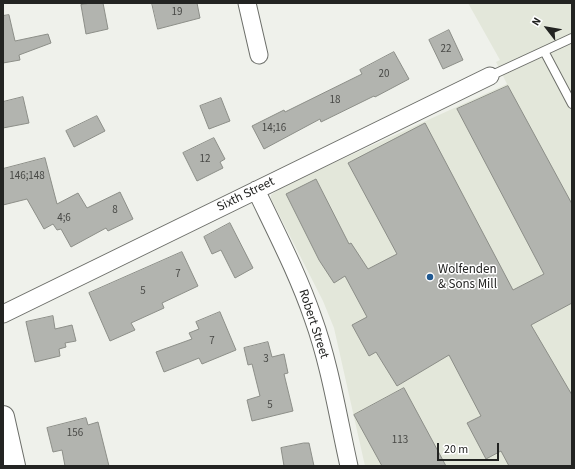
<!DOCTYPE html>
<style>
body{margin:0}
#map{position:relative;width:575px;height:469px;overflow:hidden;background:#eff1eb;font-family:"Source Sans 3",sans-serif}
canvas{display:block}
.frame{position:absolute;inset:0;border:4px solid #232422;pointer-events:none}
.north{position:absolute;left:527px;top:8px;width:40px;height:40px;-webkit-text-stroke:3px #fff;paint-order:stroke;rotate:301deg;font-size:11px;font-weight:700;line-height:16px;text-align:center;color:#232422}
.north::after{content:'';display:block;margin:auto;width:14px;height:18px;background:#232422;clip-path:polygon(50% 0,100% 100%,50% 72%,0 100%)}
.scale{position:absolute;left:437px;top:443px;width:62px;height:18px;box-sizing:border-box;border:2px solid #232422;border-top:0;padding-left:5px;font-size:12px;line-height:14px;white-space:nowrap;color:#232422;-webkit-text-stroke:3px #fff;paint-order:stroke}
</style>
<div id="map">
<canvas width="575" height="469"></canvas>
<div class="frame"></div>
<div class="north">N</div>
<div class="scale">20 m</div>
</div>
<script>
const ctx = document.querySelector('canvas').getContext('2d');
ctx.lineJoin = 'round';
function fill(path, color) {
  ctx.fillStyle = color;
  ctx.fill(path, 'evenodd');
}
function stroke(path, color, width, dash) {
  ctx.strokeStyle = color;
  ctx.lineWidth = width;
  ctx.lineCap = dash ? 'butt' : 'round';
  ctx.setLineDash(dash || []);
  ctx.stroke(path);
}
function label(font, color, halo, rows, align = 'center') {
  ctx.font = font + ' "Source Sans 3",sans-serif';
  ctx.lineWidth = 3;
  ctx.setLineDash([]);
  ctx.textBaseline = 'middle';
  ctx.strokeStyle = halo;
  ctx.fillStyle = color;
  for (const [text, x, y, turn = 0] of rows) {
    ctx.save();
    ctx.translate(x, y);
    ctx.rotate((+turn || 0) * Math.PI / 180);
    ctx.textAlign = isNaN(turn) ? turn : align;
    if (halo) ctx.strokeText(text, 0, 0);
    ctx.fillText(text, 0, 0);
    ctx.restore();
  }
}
const built = new Path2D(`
 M468 3H572V466H365L334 328 323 301 271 199V195L283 186 507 84 496 62 500 60Z`);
const building = new Path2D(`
 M91 3H103L108 29 86 34 81 5Z
 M152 3H197L200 18 158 29Z
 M9 15 15 41 48 34 51 43 19 55 20 60 3 63V16Z
 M449 30 463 60 443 69 429 40Z
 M394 52 409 79 375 97 374 96 321 122 320 119 264 149 252 126 284 110 285 112 362 74 360 70Z
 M508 86 572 204V303L531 325 572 395V466H509L501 451 486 459 467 423 481 416 449 355 397 386 376 352 369 356 352 325 367 317 345 276 334 283 319 260 286 194 316 179 349 244 351 243 368 269 397 254 348 163 425 123 513 290 544 274 457 109Z
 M23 97 29 123 3 128V102Z
 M221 98 230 121 209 129 200 106Z
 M97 116 105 131 74 147 66 131Z
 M214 138 225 159 220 162 223 168 197 181 183 153Z
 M45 158 57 204 78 193 87 208 120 192 133 219 108 231 106 228 71 247 61 229 57 230 53 224 44 229 27 199 3 205V169Z
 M230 223 253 268 235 278 221 250 212 254 204 237Z
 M182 252 198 286 162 303 164 308 131 323 135 330 110 341 89 293Z
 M220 312 236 350 202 364 199 358 164 372 156 352 192 339 189 333 199 329 196 322Z
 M53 316 55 329 72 325 76 341 65 343 66 347 59 349 60 356 35 362 26 322Z
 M268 342 272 357 284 354 288 373 284 374 293 411 252 421 247 400 260 396 252 364 248 365 244 348Z
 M404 388 446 466H382L354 415Z
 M86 418 88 425 98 422 109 466H65L62 450 53 452 47 428Z
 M304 443H309L314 466H284L281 448Z`);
const service = new Path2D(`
 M544 51 572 104
 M490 76 572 38`);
const minor = new Path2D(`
 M247 3 259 55
 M256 190C276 232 298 274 313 318 330 365 338 417 349 466
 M3 314 490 76`);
const trunk = new Path2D(`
 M3 417 14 466`);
const markers = [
 [430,277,4,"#205991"]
];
const numberNames = [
 ["19",177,13],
 ["22",446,50],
 ["20",384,75],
 ["18",335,101],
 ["14;16",274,129],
 ["12",205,160],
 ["146;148",27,177],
 ["8",115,211],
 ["4;6",64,219],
 ["7",178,275],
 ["5",143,292],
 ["7",212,342],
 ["3",266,360],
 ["5",270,406],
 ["156",75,434],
 ["113",400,441]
];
const streetNames = [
 ["Sixth Street",246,195,-26],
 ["Robert Street",313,324,72]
];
const poiNames = [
 ["Wolfenden",438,270],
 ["& Sons Mill",438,285]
];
fill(built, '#e3e7da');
fill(building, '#b2b4af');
stroke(building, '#8c8e88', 1);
stroke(service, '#6c6e69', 10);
stroke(minor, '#6c6e69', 19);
stroke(trunk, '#6c6e69', 24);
stroke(service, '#fff', 8);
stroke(minor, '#fff', 17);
stroke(trunk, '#fff', 22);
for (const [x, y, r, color] of markers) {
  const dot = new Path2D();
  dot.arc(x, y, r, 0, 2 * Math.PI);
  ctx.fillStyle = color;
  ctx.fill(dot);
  stroke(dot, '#fff', 1.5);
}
label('11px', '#474845', null, numberNames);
label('13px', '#232422', '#fff', streetNames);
label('13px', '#232422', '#fff', poiNames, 'left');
</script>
